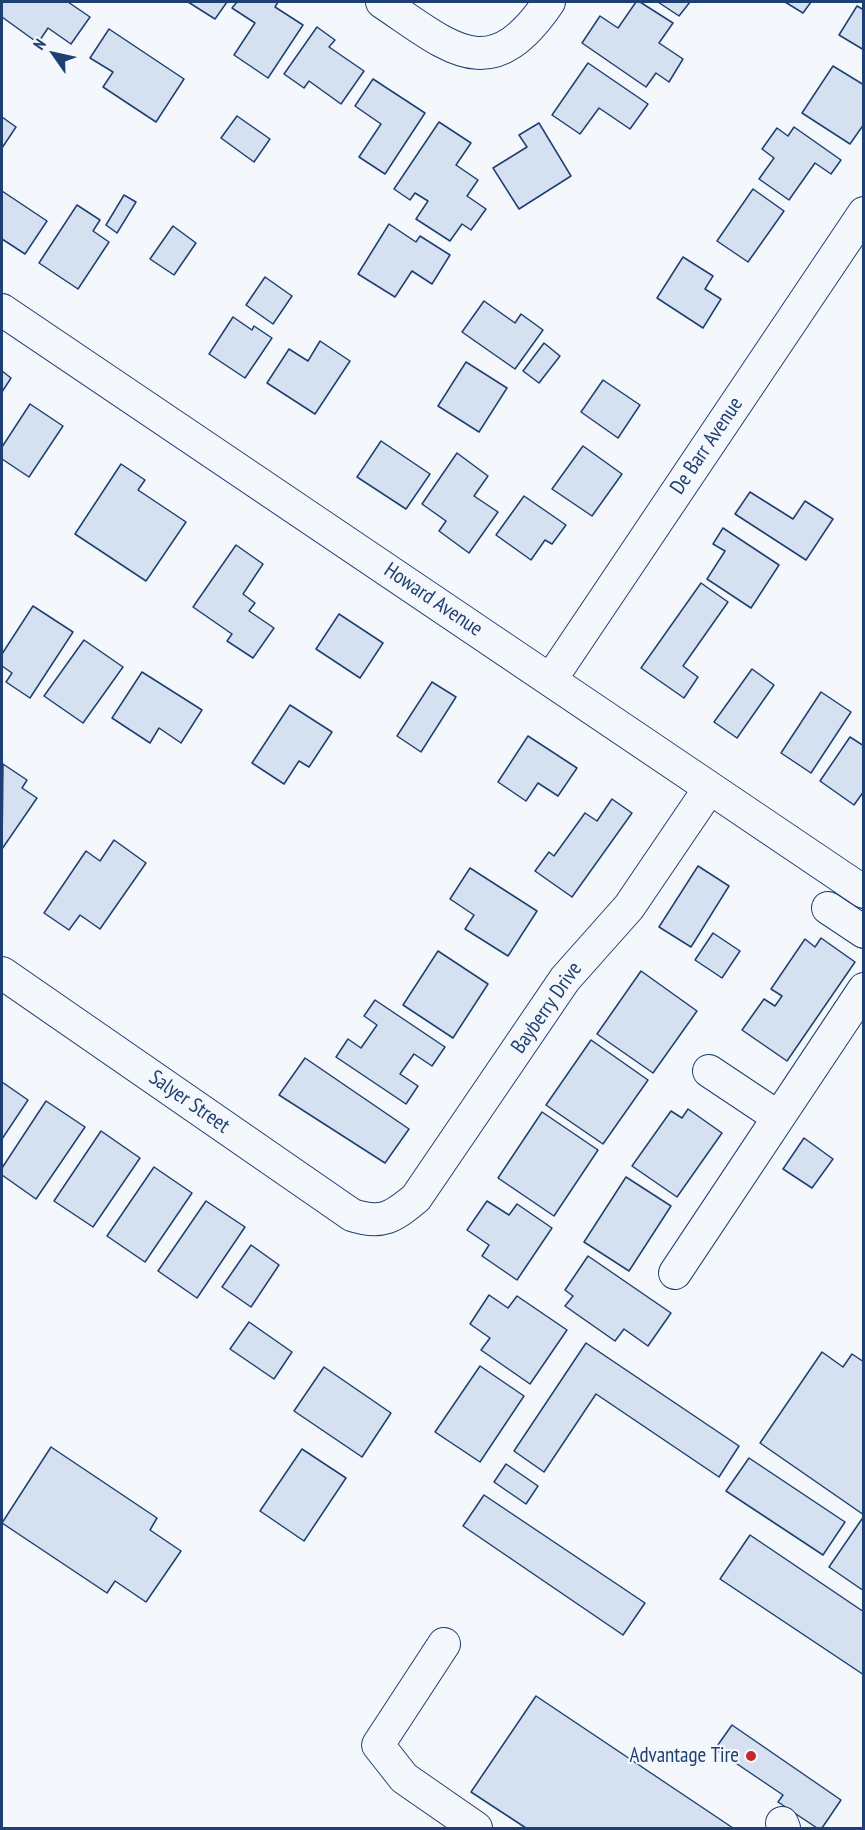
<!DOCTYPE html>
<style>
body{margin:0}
#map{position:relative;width:865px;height:1830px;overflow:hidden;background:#f4f7fb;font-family:"PT Sans Narrow",sans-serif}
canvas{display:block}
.frame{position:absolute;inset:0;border:3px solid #1d3f73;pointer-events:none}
.north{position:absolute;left:24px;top:24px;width:60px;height:60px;-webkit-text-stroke:4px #f4f7fb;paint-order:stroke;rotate:304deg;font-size:16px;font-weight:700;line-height:24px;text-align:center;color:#1d3f73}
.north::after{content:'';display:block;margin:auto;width:21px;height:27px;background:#1d3f73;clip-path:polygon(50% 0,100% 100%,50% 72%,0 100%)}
</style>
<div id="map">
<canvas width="865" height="1830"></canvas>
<div class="frame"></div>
<div class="north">N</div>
</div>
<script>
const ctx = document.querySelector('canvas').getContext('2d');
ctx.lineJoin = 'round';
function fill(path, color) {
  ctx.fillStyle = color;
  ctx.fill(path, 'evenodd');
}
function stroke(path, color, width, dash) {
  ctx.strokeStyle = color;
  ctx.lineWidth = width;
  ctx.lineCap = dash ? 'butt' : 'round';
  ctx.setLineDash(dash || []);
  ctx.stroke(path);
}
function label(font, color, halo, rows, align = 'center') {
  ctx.font = font + ' "PT Sans Narrow",sans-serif';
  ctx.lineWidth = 4.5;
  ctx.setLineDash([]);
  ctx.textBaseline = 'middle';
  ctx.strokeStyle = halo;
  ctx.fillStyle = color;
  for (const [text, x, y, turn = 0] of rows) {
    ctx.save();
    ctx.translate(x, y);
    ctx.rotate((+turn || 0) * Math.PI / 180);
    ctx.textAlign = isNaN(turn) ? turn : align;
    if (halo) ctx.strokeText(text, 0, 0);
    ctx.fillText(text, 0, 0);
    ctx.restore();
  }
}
const building = new Path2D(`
 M2 2H68L90 17 71 44 48 28 38 43 2 17Z
 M188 2H227L215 19Z
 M237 2H278L275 7 303 25 268 78 234 55 255 23 232 8Z
 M636 2H640L673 23 659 43 683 59 669 82 656 73 646 87 582 43 600 16 618 28Z
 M658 2H690L679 16Z
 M785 2H811L803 13Z
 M857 6 864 10V50L839 35Z
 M317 27 335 40 329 47 364 71 341 104 309 81 304 88 284 74Z
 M109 29 184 79 156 122 103 87 113 72 90 58Z
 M588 63 648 104 630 129 599 108 580 134 552 115Z
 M833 66 864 85V124L850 144 802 113Z
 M373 79 425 113 385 174 359 157 381 124 355 106Z
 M237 116 270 139 254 162 221 138Z
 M2 117 16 127 2 148Z
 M439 122 471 143 456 165 478 180 467 196 486 209 471 230 462 224 450 241 416 219 428 201 415 193 410 200 394 189Z
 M539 123 571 176 519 209 493 168 527 147 519 135Z
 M794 127 841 160 831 174 815 163 789 200 759 179 774 158 762 149 777 128 788 136Z
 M753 189 784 211 748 262 717 241Z
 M2 191 47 221 25 254 2 239Z
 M124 195 136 202 117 233 106 225Z
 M77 205 100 220 93 231 109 242 78 289 39 263Z
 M389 224 416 242 420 236 450 255 432 284 412 271 395 297 358 274Z
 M173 226 196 243 174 275 150 259Z
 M683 257 713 276 705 289 721 299 703 328 657 298Z
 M265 277 292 296 273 324 246 305Z
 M484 301 515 323 521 314 543 330 515 369 462 332Z
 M233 317 252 330 254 326 272 338 245 378 209 354Z
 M320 341 350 361 315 414 267 383 289 349 308 361Z
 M544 343 560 356 539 383 523 371Z
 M466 362 507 388 479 432 438 406Z
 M2 371 11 378 2 392Z
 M603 380 640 405 618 438 581 412Z
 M30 404 63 426 29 477 2 459V447Z
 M381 441 430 474 406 509 357 477Z
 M583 446 622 474 592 516 552 489Z
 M457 453 488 476 474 496 498 512 469 553 439 531 446 521 422 504Z
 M121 464 145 480 138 490 186 522 146 581 75 534Z
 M750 492 793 519 805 501 833 519 806 560 735 514Z
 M524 496 566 525 552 544 545 540 531 560 496 535Z
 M723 528 779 565 751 608 707 579 725 551 713 544Z
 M236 545 263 564 243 594 255 603 249 611 274 628 253 658 227 641 232 634 193 607Z
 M701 583 728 602 683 666 698 677 684 698 641 668Z
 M33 606 73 632 30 698 6 682 12 673 2 666V654Z
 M339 614 383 643 360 678 316 649Z
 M84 640 123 667 83 723 44 696Z
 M752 669 774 685 737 738 714 722Z
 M142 672 202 710 181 743 159 728 150 743 112 718Z
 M432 682 456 697 421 752 397 736Z
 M821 692 851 712 811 773 781 753Z
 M290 705 332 732 309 767 299 761 284 784 252 763Z
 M528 736 577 768 558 796 538 783 526 801 498 782Z
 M850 737 864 746V791L854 805 820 781Z
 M3 764 27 780 22 788 37 798 2 849Z
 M612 799 632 813 572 897 535 871 549 852 554 856 585 813 597 821Z
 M114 840 146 863 100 929 80 915 69 930 44 913 86 851 100 861Z
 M698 866 729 886 691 947 659 927Z
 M470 868 537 911 508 956 465 929 474 915 450 899Z
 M713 933 740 951 722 978 695 960Z
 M821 938 855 962 787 1061 742 1030 764 999 775 1006 782 996 771 989 805 939 815 947Z
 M438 951 488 984 453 1038 403 1005Z
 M641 971 697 1011 653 1073 597 1034Z
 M375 1000 445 1047 432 1066 414 1054 400 1074 418 1086 406 1104 336 1057 348 1039 361 1048 377 1025 364 1016Z
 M591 1040 648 1080 603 1144 546 1105Z
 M305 1058 409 1129 385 1163 279 1095Z
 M2 1082 28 1100 2 1139Z
 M46 1101 85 1127 36 1199 2 1175V1168Z
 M688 1109 722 1133 677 1197 632 1166 671 1111 682 1118Z
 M542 1112 598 1150 554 1216 498 1178Z
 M101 1131 140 1158 93 1227 54 1201Z
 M804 1138 833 1159 812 1188 783 1169Z
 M154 1167 192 1193 145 1262 107 1236Z
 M626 1177 671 1206 629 1271 584 1242Z
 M206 1201 245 1227 197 1298 158 1271Z
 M487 1201 509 1215 517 1204 552 1228 517 1280 482 1256 489 1245 467 1230Z
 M251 1245 279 1265 251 1307 222 1287Z
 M588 1256 671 1313 648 1346 624 1329 615 1341 565 1306 573 1296 565 1290Z
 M489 1295 508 1308 517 1296 567 1330 530 1384 481 1350 490 1338 470 1324Z
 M249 1322 292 1352 274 1379 230 1349Z
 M586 1343 739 1446 719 1477 596 1394 544 1472 514 1451Z
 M822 1352 843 1367 852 1354 864 1362V1515L760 1443Z
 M480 1366 524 1396 480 1462 435 1432Z
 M324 1367 391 1413 362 1457 294 1411Z
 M51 1447 157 1518 150 1530 181 1551 146 1602 115 1581 107 1593 2 1523Z
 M302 1449 346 1478 304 1541 260 1511Z
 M749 1458 845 1522 823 1555 726 1491Z
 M506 1464 538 1486 526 1504 494 1482Z
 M484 1495 645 1603 623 1635 463 1526Z
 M864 1516V1591L829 1567Z
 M750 1535 864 1612V1675L720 1579Z
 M536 1696 733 1828H526L471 1792Z
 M732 1725 841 1800 822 1828H817L778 1802 783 1795 715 1749Z`);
const minor = new Path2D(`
 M382 2C451 48 490 89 549 2
 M2 310 864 892
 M551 679 864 213
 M828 908 864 932
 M2 973 352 1215C382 1225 393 1217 416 1198L565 979 629 907 709 789
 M709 1071 778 1117
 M675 1273 864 989
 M444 1644 378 1745 404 1778 476 1828
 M782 1823 784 1828`);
const markers = [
 [751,1756,6,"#c62828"]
];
const streetNames = [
 ["De Barr Avenue",707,446,-56],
 ["Howard Avenue",433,600,34],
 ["Bayberry Drive",547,1008,-55],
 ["Salyer Street",189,1102,35]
];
const poiNames = [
 ["Advantage Tire",739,1756]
];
fill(building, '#d5e0f0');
stroke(building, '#1d3f73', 1.5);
stroke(minor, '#1d3f73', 34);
stroke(minor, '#f4f7fb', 32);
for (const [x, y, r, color] of markers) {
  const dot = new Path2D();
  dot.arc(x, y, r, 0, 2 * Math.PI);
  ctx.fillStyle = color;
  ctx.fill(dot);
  stroke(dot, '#f4f7fb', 2);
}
label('21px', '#1d3f73', '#f4f7fb', streetNames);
label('21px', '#1d3f73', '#f4f7fb', poiNames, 'right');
</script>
